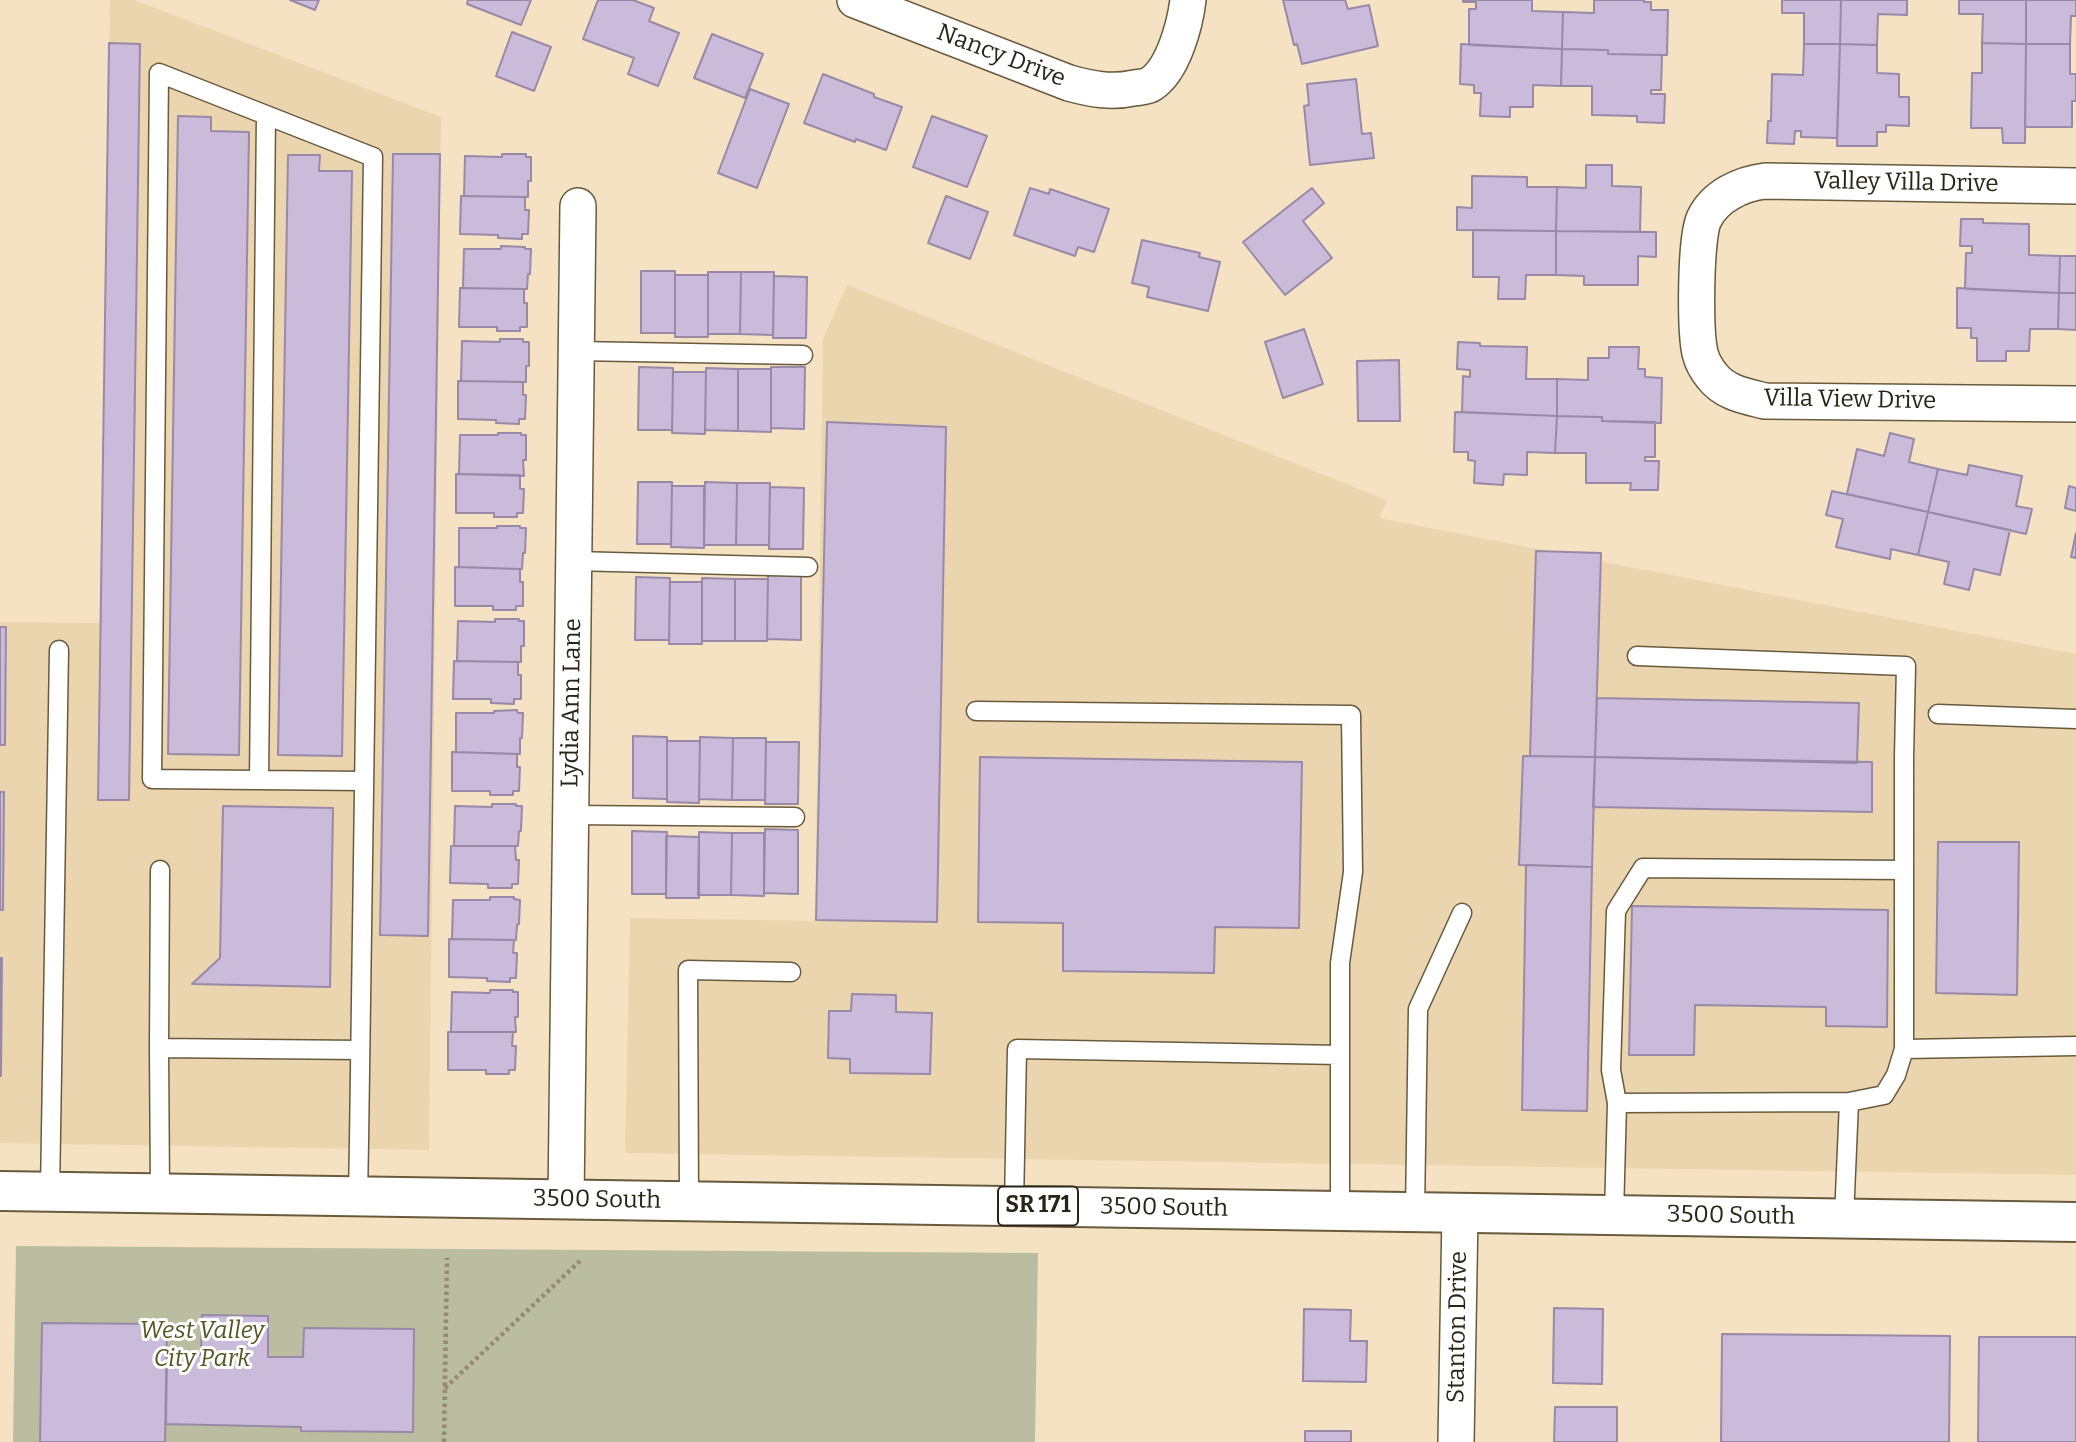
<!DOCTYPE html>
<style>
body{margin:0}
canvas{display:block;background:#f4e2c2}
</style>
<canvas width="2076" height="1442"></canvas>
<script>
const ctx = document.querySelector('canvas').getContext('2d');
ctx.lineJoin = 'round';
function fill(path, color) {
  ctx.fillStyle = color;
  ctx.fill(path, 'evenodd');
}
function stroke(path, color, width, dash) {
  ctx.strokeStyle = color;
  ctx.lineWidth = width;
  ctx.lineCap = dash ? 'butt' : 'round';
  ctx.setLineDash(dash || []);
  ctx.stroke(path);
}
function label(font, color, halo, rows, align = 'center') {
  ctx.font = font + ' Bitter,serif';
  ctx.lineWidth = 6;
  ctx.setLineDash([]);
  ctx.textBaseline = 'middle';
  ctx.strokeStyle = halo;
  ctx.fillStyle = color;
  for (const [text, x, y, turn = 0] of rows) {
    ctx.save();
    ctx.translate(x, y);
    ctx.rotate((+turn || 0) * Math.PI / 180);
    ctx.textAlign = isNaN(turn) ? turn : align;
    if (halo) ctx.strokeText(text, 0, 0);
    ctx.fillText(text, 0, 0);
    ctx.restore();
  }
}
const built = new Path2D(`
 M110 0H134L441 117 429 1150 0 1143V622L100 623Z
 M847 285 1387 500 1379 518 2076 654V1175L625 1153 630 918 815 921 823 339Z`);
const green = new Path2D(`
 M16 1246 1038 1253 1035 1442H13Z`);
const building = new Path2D(`
 M290 0H319L315 10Z
 M468 0H531L521 25 467 4Z
 M598 0H633L654 8 649 21 679 33 658 86 628 74 634 58 583 39Z
 M1283 0H1345L1348 9 1369 5 1378 46 1302 64 1297 44 1294 45Z
 M1463 0H1532V11L1563 12 1562 49 1469 45V9H1476V2H1463Z
 M1594 0H1644V2H1651V10H1668L1667 55 1608 54V50L1562 49 1563 12 1594 13Z
 M1782 0H1841L1840 44H1804V13H1782Z
 M1841 0H1907V15L1878 14 1877 45 1840 44Z
 M1959 0H2026V44L1982 43 1983 14H1959Z
 M2026 0H2076V16H2071L2070 44H2026Z
 M512 32 551 47 534 91 496 76Z
 M712 34 763 54 745 98 694 78Z
 M109 43 140 44 129 800H98Z
 M1982 43 2026 44 2025 143H2003L2002 128H1971L1972 73H1982Z
 M1461 44 1562 49 1561 86 1533 85V107H1510V117L1480 116 1481 93H1474V85L1460 84Z
 M1804 44H1840L1837 138 1801 137V131H1795L1794 144 1767 143 1768 121H1771L1772 74 1803 75Z
 M1840 44 1877 45V73L1899 74V97H1909V126L1886 125V132H1877V146H1837Z
 M2026 44H2070V74H2076V101H2072V127H2025Z
 M1562 49 1608 50V54L1662 55 1661 90H1651V94H1665L1664 123 1637 122V116L1592 115V86H1561Z
 M823 74 874 94V97L902 107 886 150 856 139 855 142 804 123Z
 M1356 79 1362 134 1371 133 1374 158 1310 165 1304 106 1309 105 1307 84Z
 M750 89 789 104 757 188 718 173Z
 M178 116 211 117V131L249 132 239 755 168 754Z
 M932 116 987 136 967 187 913 167Z
 M393 154H440L428 936 380 935Z
 M502 154H526V157H531V181H528V197L464 196 465 156 502 157Z
 M288 155H320L319 171H352L342 756 278 755Z
 M1586 165H1612V186L1641 187 1640 232 1556 231 1557 187 1586 188Z
 M1472 176 1527 177V187H1557L1556 231 1457 230V207L1472 208Z
 M1030 188 1049 194 1050 189 1109 209 1094 252 1078 247 1075 256 1014 235Z
 M1312 188 1324 203 1303 221 1332 258 1285 295 1243 242Z
 M461 196 525 197V210H529L528 234H522V239L498 238V235L460 234Z
 M946 196 988 212 970 259 928 243Z
 M1961 219H1983V223L2029 224V255L2060 256 2059 293 1965 289 1966 253H1972V246H1960Z
 M1473 230 1556 231V275H1526L1525 299H1498L1499 277H1473Z
 M1556 231 1656 232V257L1638 256V285H1584V276L1556 275Z
 M1142 240 1200 253 1199 257 1220 262 1208 311 1147 297 1149 287 1132 283Z
 M501 246 525 247V249H531L530 274H528L527 289 463 288 464 249H501Z
 M2060 256H2076V293H2059Z
 M641 271H675V333H641Z
 M708 272H741L740 334H708Z
 M741 272H774L773 335 740 334Z
 M675 275H708V337H675Z
 M774 276 807 277 806 338H773Z
 M460 288 524 289V303H527V327H520V331H497V327H459Z
 M1957 288 2059 293 2058 329H2030L2029 351H2006V361H1977V338H1971V328H1957Z
 M2059 293H2076V330L2058 329Z
 M1304 329 1323 384 1283 398 1265 342Z
 M500 339H523V342H529V366H526V382L461 381 462 341 500 342Z
 M1458 342 1480 343V346L1527 347 1526 379H1557V416L1462 412 1463 376 1470 377V370L1457 369Z
 M1609 347H1639L1638 369H1645V377L1662 378 1661 423 1602 421V417L1557 416V379L1588 380V358H1609Z
 M1399 360 1400 421H1358L1357 361Z
 M639 367 673 368 672 430H638Z
 M771 367H805L804 429 771 428Z
 M706 368 738 369V431L705 430Z
 M738 369H771V432L738 431Z
 M673 372H706L705 434 672 433Z
 M458 381 523 382V395H526L525 419H519V424L496 423V420L458 419Z
 M1455 412 1557 416 1555 453 1527 452V475L1504 474 1503 485 1474 483 1475 461 1468 460V452H1454Z
 M1557 416 1602 417V421L1655 422V457H1645V461H1659L1658 490H1630L1631 483H1586V453H1555Z
 M827 422 946 427 937 922 816 920Z
 M498 433H521V435H526V460H523L524 476 459 474 460 435H498Z
 M1890 433 1914 439 1909 462 1938 469 1928 512 1847 494 1857 449 1884 456Z
 M1969 465 2022 476 2016 506 2032 509 2026 534 1928 512 1938 469 1967 475Z
 M456 474 520 475V489H524L523 513H517V517H494V513H456Z
 M638 482H672L671 544H637Z
 M705 482 737 483 736 545H704Z
 M737 483H770L769 545H736Z
 M672 486H704V548L671 547Z
 M2069 486 2076 488V511L2065 508Z
 M770 487 804 488 803 549H769Z
 M1832 491 1928 512 1918 555 1891 549 1890 559 1836 547 1843 519 1826 515Z
 M1928 512 2010 530 2000 575 1974 569 1969 590 1944 584 1949 562 1918 555Z
 M497 526H520V528H526L525 553H523L522 569 459 567V528H497Z
 M2076 533V558L2071 557Z
 M1536 551 1601 553 1595 757 1530 756Z
 M455 567 520 569V582H523V606H516V610H493V606H455Z
 M768 575H801V640L767 639Z
 M636 577 670 578 669 640H635Z
 M702 578 735 579V641H702Z
 M735 579H768L767 641H735Z
 M670 582H702V644H669Z
 M495 619H519V621H524V646H521V662L457 661 458 621 495 622Z
 M0 627H6L5 745H0Z
 M454 661 518 662V675H521V699H514V704L491 703V699H453Z
 M1597 698 1859 703 1857 763 1595 757Z
 M517 710 518 713H523L522 738H520V754L456 752V713H494V711Z
 M633 736 667 737V799L633 798Z
 M700 737 733 738 732 800 699 799Z
 M733 738H766L765 800H732Z
 M667 741H700L699 803 667 802Z
 M766 742H799L798 804H765Z
 M452 752 517 754V767H520L519 791H513V795H490V791H452Z
 M1523 756 1595 757 1592 867 1519 865Z
 M980 757 1302 762 1299 928 1215 927 1214 973 1063 971V923L978 922Z
 M1595 757 1872 762V812L1593 807Z
 M0 792H4L3 910H0Z
 M492 804H516V806H522L521 831H519L518 846H454L455 806 492 807Z
 M223 806 333 808 330 987 192 984 220 958Z
 M765 829 798 830V894L764 893Z
 M632 831 667 832 666 894H632Z
 M699 832 732 833 731 895H698Z
 M732 833H764V896L731 895Z
 M666 836 699 837V898H666Z
 M1938 842H2019L2017 995 1936 993Z
 M451 846H515L516 860H519L518 884H512V888H488V884L450 883Z
 M1526 865 1592 867 1587 1111 1522 1110Z
 M490 897H514V899L520 900 519 924 517 925 516 940 452 939 453 900H490Z
 M1632 906 1888 910 1887 1027 1826 1026V1007L1695 1005 1694 1055H1629Z
 M449 939 514 940 513 953H517L516 978H510V982L487 981V978L449 977Z
 M0 958H2L1 1076H0Z
 M490 990H513V992H518V1017H515L516 1032H451L452 992 490 993Z
 M852 994 896 995V1012L932 1013 930 1074 850 1073V1059L828 1058 829 1011H851Z
 M448 1032H513L512 1046H516L515 1070H509V1074H486V1070H448Z
 M1554 1308 1603 1309 1602 1384 1553 1383Z
 M1304 1309 1351 1310 1350 1341H1367L1366 1382 1303 1381Z
 M202 1315 268 1316V1357H303L304 1328 414 1329 413 1432 301 1431V1427L166 1424 167 1354 201 1355Z
 M42 1323 167 1324 165 1442H40Z
 M1722 1334 1950 1336 1949 1442H1721Z
 M1979 1337H2076V1442H1978Z
 M1555 1407H1617V1442H1554Z
 M1305 1431H1351V1442H1305Z`);
const path = new Path2D(`
 M445 1388 581 1260
 M444 1442 447 1258`);
const lane = new Path2D(`
 M576 351 803 355
 M573 561 808 567
 M1637 656 1906 666 1904 757V870
 M976 711 1351 715 1353 872 1340 963V1211
 M1938 714 2076 719
 M259 780 266 115
 M571 815 795 817
 M160 870 159 1048 360 1050
 M159 1048 160 1194
 M1904 1049 2076 1046
 M1617 1103 1611 1070 1616 911 1643 868 1904 870V1049L1896 1075 1884 1095 1849 1102
 M50 1192 59 650
 M358 1197 359 1141 373 157 159 73 152 779 364 781
 M689 1201 688 970 791 972
 M1014 1206 1017 1049 1340 1055
 M1415 1212 1418 1009 1462 913
 M1614 1215 1617 1103 1849 1102 1844 1218`);
const street = new Path2D(`
 M855 0 1069 83C1091 89 1111 93 1134 88 1139 87 1147 87 1151 84 1173 70 1185 25 1188 0
 M2076 186 1765 181C1741 184 1715 196 1704 219 1695 238 1695 331 1700 353 1702 361 1707 370 1712 376 1725 393 1745 396 1765 401L2076 404
 M566 1200 578 206
 M1456 1442 1460 1213`);
const primary = new Path2D(`
 M0 1191 2076 1222`);
const shields = [
 [1038,1206,80]
];
const shieldNames = [
 ["SR 171",1038,1206]
];
const streetNames = [
 ["Nancy Drive",1001,56,21],
 ["Valley Villa Drive",1906,183,1],
 ["Villa View Drive",1850,400,1],
 ["Lydia Ann Lane",572,703,-89],
 ["3500 South",597,1200,1],
 ["3500 South",1164,1208,1],
 ["3500 South",1731,1216,1],
 ["Stanton Drive",1458,1327,-89]
];
const parkNames = [
 ["West Valley",202,1331],
 ["City Park",202,1359]
];
fill(built, '#ead5ae');
fill(green, '#babd9f');
fill(building, '#cabbda');
stroke(building, '#9889a7', 2);
stroke(lane, '#695a3e', 21);
stroke(street, '#695a3e', 38);
stroke(primary, '#695a3e', 42);
stroke(path, '#978a73', 4.5, [3.5, 3.5]);
stroke(lane, '#fff', 18);
stroke(street, '#fff', 35);
stroke(primary, '#fff', 38);
for (const [x, y, w] of shields) {
  const box = new Path2D();
  box.roundRect(x - w / 2, y - 19.5, w, 39, 5);
  ctx.fillStyle = '#fff';
  ctx.fill(box);
  stroke(box, '#2a2418', 2);
}
label('bold 23px', '#2a2418', null, shieldNames);
label('24px', '#2a2418', '#fff', streetNames);
label('italic 24px', '#545722', '#fff', parkNames);
</script>
